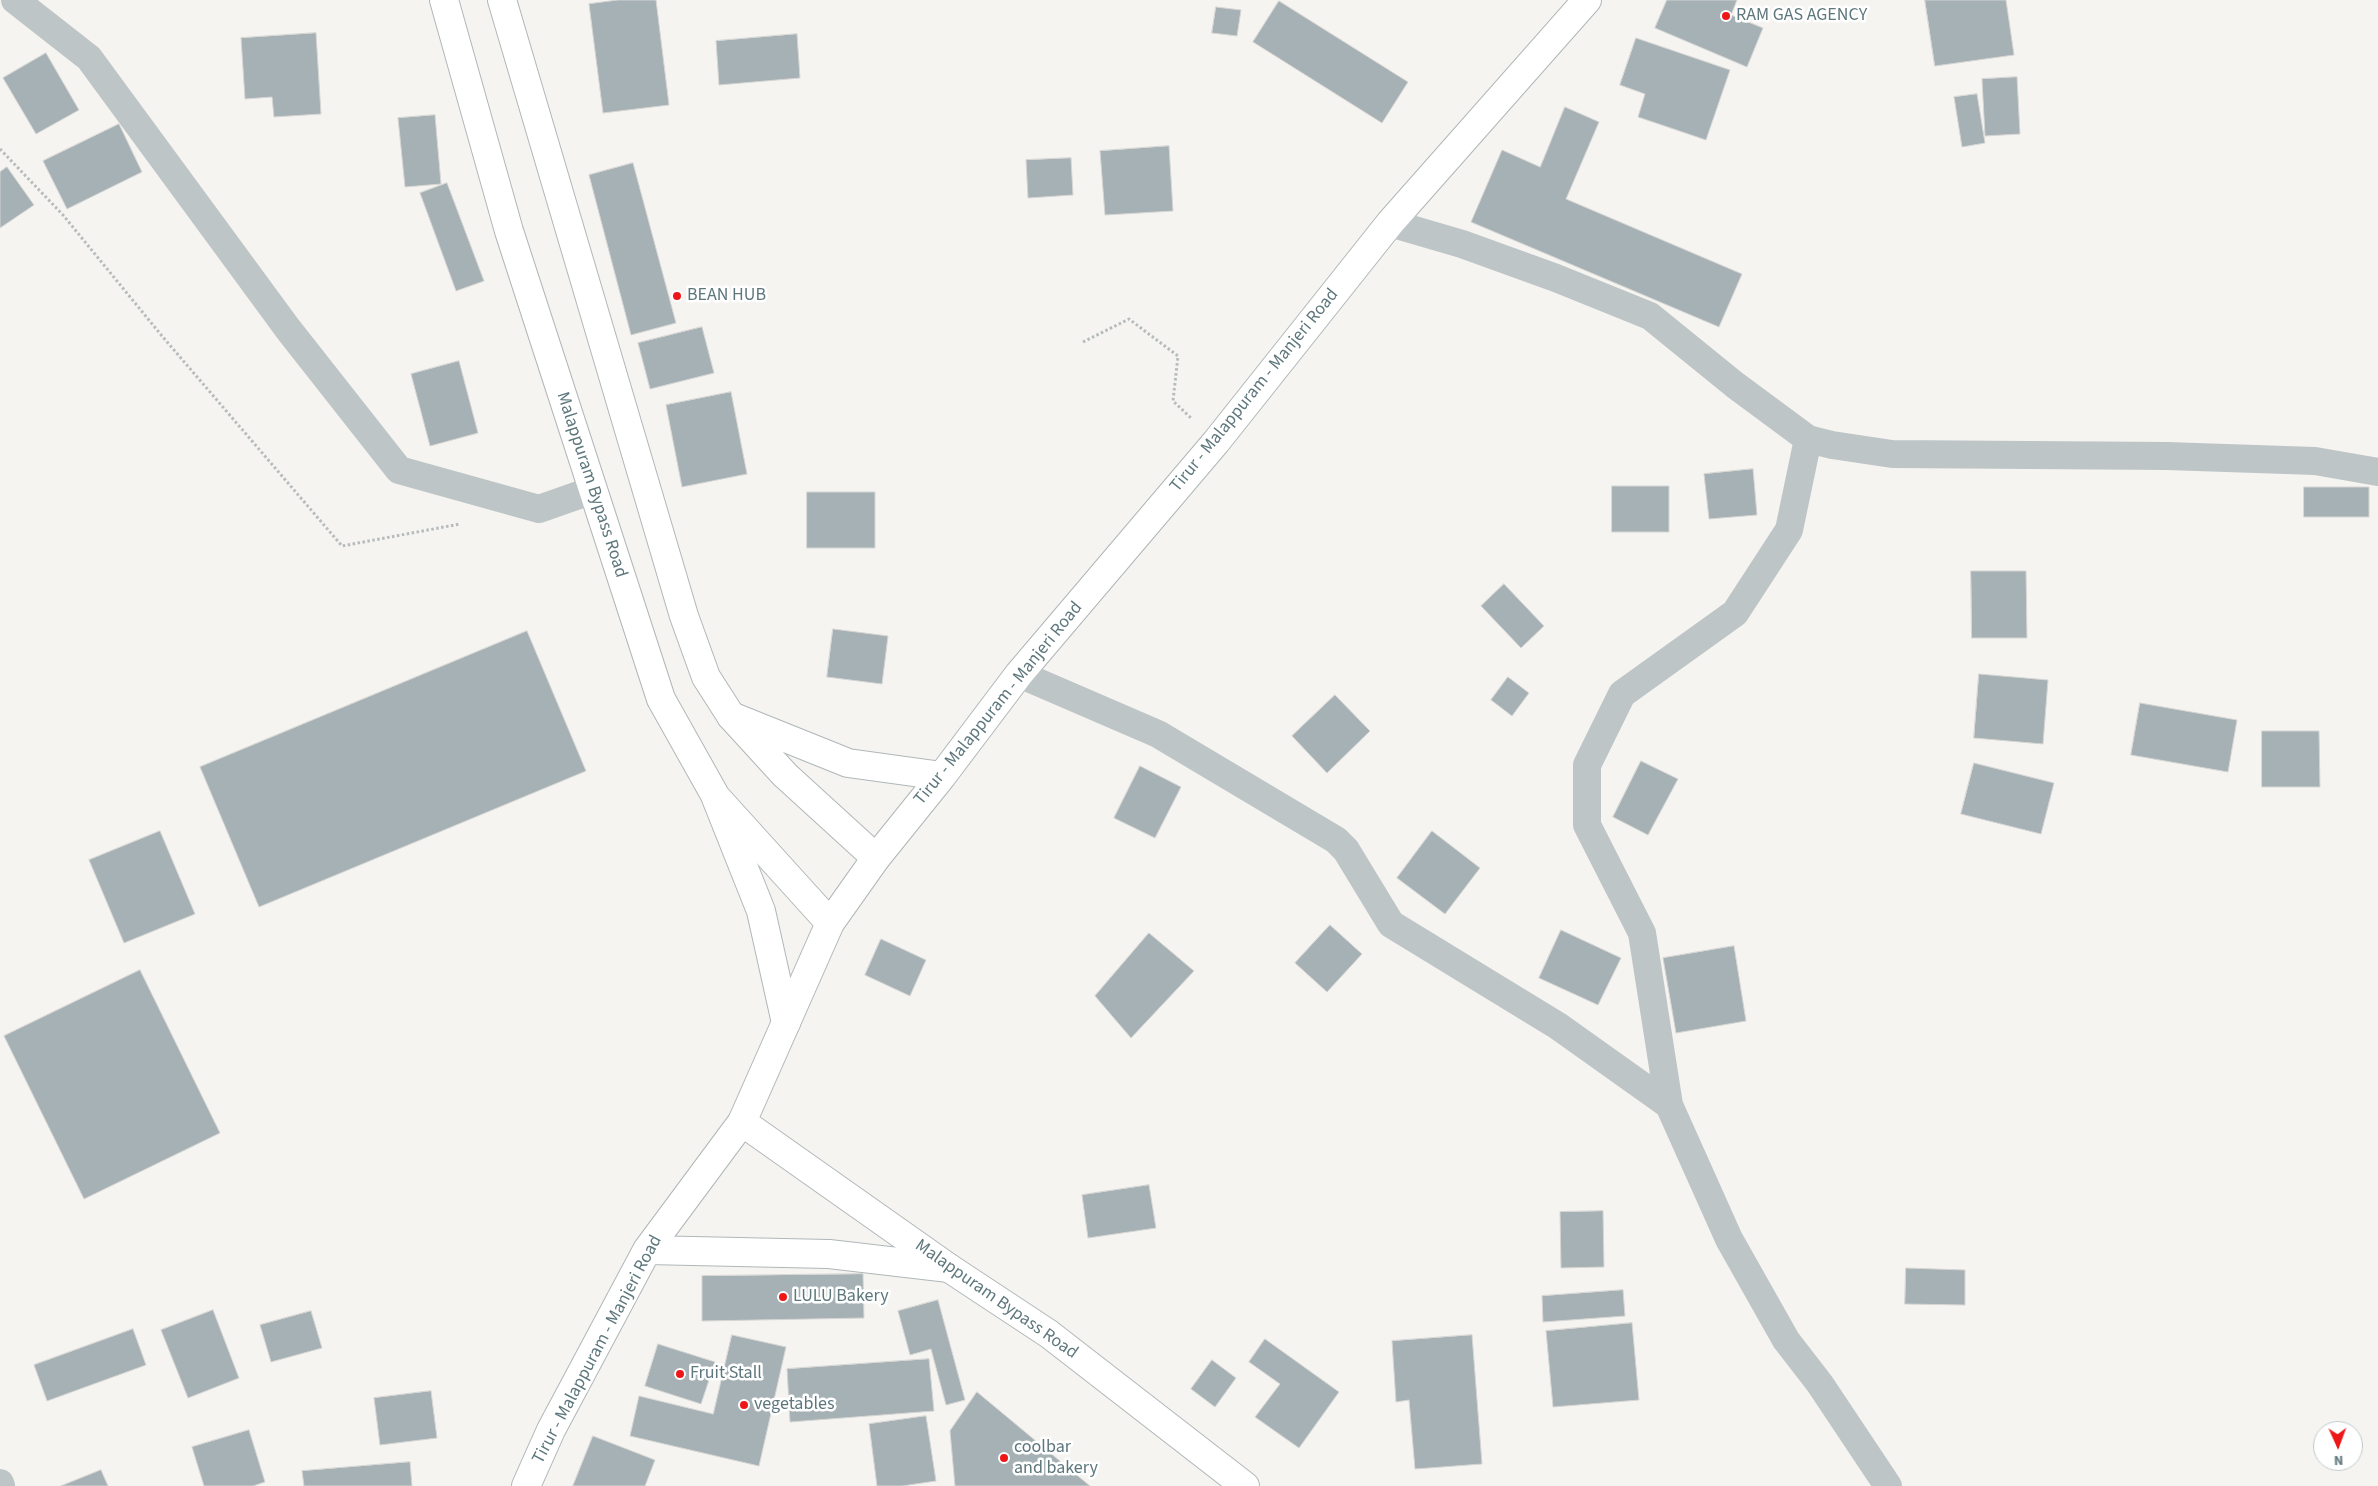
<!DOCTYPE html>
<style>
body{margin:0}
#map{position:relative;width:2378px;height:1486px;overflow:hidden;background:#f5f4f0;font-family:"Source Sans 3",sans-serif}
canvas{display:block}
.north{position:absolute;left:2313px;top:1421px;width:50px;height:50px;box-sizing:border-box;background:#fff;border:1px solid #bec9cb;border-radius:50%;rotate:178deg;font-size:14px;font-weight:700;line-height:20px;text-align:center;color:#5d777d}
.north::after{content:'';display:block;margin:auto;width:18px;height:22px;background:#ed1718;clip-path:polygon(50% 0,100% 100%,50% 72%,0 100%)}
</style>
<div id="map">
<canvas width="2378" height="1486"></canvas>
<div class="north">N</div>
</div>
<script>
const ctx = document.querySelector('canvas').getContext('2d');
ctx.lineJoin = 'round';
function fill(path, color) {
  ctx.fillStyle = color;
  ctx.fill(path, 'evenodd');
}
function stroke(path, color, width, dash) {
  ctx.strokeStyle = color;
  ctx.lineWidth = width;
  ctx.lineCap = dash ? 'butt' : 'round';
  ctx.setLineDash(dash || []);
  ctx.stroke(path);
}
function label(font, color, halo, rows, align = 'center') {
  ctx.font = font + ' "Source Sans 3",sans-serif';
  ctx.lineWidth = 5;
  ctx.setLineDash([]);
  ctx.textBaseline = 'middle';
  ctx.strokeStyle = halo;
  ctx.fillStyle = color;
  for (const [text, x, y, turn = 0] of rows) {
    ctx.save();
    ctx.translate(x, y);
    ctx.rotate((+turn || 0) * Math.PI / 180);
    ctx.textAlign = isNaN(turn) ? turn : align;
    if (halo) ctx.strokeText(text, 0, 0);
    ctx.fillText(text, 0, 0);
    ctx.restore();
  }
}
const building = new Path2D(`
 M618 0H656L669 105 603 113 589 4Z
 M1667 0H1737L1731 15 1763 28 1747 67 1655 28Z
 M1925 0H2006L2014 55 1935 66Z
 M1279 1 1408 82 1382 123 1253 42Z
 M1216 7 1241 10 1237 36 1212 33Z
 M316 33 321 114 274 117 272 97 245 99 241 38Z
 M797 34 800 78 719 85 716 41Z
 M1636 38 1730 70 1706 140 1638 117 1645 94 1620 85Z
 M46 53 79 110 36 134 3 78Z
 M2017 77 2020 134 1985 136 1982 79Z
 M1977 94 1985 143 1962 147 1954 97Z
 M1565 107 1599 122 1566 199 1742 274 1719 327 1471 222 1502 150 1540 167Z
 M435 115 441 184 405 187 398 118Z
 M119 124 142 172 67 209 43 161Z
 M1169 146 1173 211 1105 215 1100 151Z
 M1071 158 1073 195 1028 198 1026 160Z
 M633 163 676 323 631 335 589 175Z
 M7 167 34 205 0 228V172Z
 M447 183 484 281 456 291 420 193Z
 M702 327 714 373 650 389 638 343Z
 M459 361 478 433 430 446 411 374Z
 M731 392 747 474 682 487 666 405Z
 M1753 469 1757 515 1709 519 1704 474Z
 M1612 486H1669V532H1612Z
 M2304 487H2369V517H2304Z
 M807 492H875V548H807Z
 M1971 571H2026L2027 638H1972Z
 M1504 584 1544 626 1521 648 1481 606Z
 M833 629 888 636 882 684 827 677Z
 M527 631 586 771 259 907 200 767Z
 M1979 674 2048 680 2043 744 1974 738Z
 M1508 677 1529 693 1512 716 1491 700Z
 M1335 695 1370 731 1327 773 1292 736Z
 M2140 703 2237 720 2228 772 2131 755Z
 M2262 731H2319L2320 787H2262Z
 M1641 761 1678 779 1648 835 1613 817Z
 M1974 763 2054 783 2041 834 1961 814Z
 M1140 766 1181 787 1155 838 1114 818Z
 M160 831 195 914 124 943 89 860Z
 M1432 831 1480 868 1445 914 1397 878Z
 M1330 925 1362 954 1327 992 1295 963Z
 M1561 930 1621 958 1598 1005 1539 978Z
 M1149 933 1194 971 1131 1038 1095 996Z
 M881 939 926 960 910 996 865 975Z
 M1734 946 1746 1021 1676 1033 1663 958Z
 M140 970 220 1133 84 1199 4 1036Z
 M1149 1185 1156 1228 1088 1238 1082 1195Z
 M1603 1211 1604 1267 1561 1268 1560 1212Z
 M1906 1268 1965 1270V1305L1905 1304Z
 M863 1274 864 1318 702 1321V1276Z
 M1623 1290 1625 1316 1543 1322 1542 1296Z
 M938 1300 965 1400 946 1405 931 1349 910 1355 898 1311Z
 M213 1310 239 1378 188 1398 161 1330Z
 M311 1311 322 1348 271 1362 260 1325Z
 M1632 1323 1639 1400 1553 1407 1546 1331Z
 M133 1329 146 1365 47 1401 34 1365Z
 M732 1335 786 1347 759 1466 630 1436 639 1396 713 1414Z
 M1472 1335 1482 1464 1415 1469 1409 1400 1396 1402 1392 1341Z
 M1265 1339 1339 1392 1299 1448 1255 1417 1280 1384 1249 1362Z
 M658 1344 715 1362 701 1404 645 1386Z
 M929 1359 934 1411 790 1422 787 1369Z
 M1212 1360 1236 1378 1215 1407 1191 1389Z
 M431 1391 437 1438 380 1445 374 1398Z
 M977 1392 1090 1486H955L950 1431Z
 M926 1416 936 1481 902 1486H877L869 1424Z
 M249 1430 265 1482 253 1486H204L192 1447Z
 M593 1436 655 1460 645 1486H573Z
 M410 1462 412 1486H304L302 1471Z
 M101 1470 108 1486H61Z`);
const path = new Path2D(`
 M0 149 63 215 162 336 342 546 460 524
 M1083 342 1129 319 1178 356 1173 401 1192 419`);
const minor = new Path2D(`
 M15 0 89 58 288 329 399 470 539 509 593 490
 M1390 223 1462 244 1556 278 1650 316 1735 385 1808 439 1832 445 1892 454 2167 456 2315 461 2378 472
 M1808 439 1789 530 1735 613 1622 694 1587 765V825L1642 933 1669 1105 1729 1239 1786 1340 1820 1384 1888 1486
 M1019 674 1158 734 1336 840 1346 850 1391 924 1558 1026 1669 1105
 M0 1483 1 1486`);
const major = new Path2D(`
 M731 716 848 763 942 776
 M716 798 761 911 786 1023
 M876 858 942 776 1019 674 1216 442 1390 223 1587 0
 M647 1250 829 1254 949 1268
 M526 1486 551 1430 647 1250 742 1122`);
const highway = new Path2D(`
 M444 0 509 231 661 699 716 797 830 923
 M502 0 684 616 706 677 731 716 785 775 876 858 830 923 742 1122 949 1268 1049 1334 1245 1486`);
const markers = [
 [1726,16,5,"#ed1718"],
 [677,296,5,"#ed1718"],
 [783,1297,5,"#ed1718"],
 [680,1374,5,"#ed1718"],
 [744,1405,5,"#ed1718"],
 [1004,1458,5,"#ed1718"]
];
const poiNames = [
 ["RAM GAS AGENCY",1736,16],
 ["BEAN HUB",687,296],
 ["LULU Bakery",793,1297],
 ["Fruit Stall",690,1374],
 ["vegetables",754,1405],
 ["coolbar",1014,1448],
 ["and bakery",1014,1469]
];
const streetNames = [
 ["Tirur - Malappuram - Manjeri Road",1255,391,-51],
 ["Malappuram Bypass Road",591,485,72],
 ["Tirur - Malappuram - Manjeri Road",999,704,-51],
 ["Malappuram Bypass Road",996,1300,35],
 ["Tirur - Malappuram - Manjeri Road",598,1350,-62]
];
fill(building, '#a5b1b4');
stroke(building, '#d6d5d3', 1);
stroke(major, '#afb7b9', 30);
stroke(highway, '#b1b7b9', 30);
stroke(path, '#b6bbbc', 3, [2.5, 2.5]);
stroke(minor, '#bec5c7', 28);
stroke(major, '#fff', 28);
stroke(highway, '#fff', 28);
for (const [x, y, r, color] of markers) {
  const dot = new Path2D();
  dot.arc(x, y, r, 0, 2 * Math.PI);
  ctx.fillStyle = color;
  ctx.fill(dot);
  stroke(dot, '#fff', 2);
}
label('18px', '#5d777d', '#fff', poiNames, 'left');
label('18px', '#5d777d', '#fff', streetNames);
</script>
